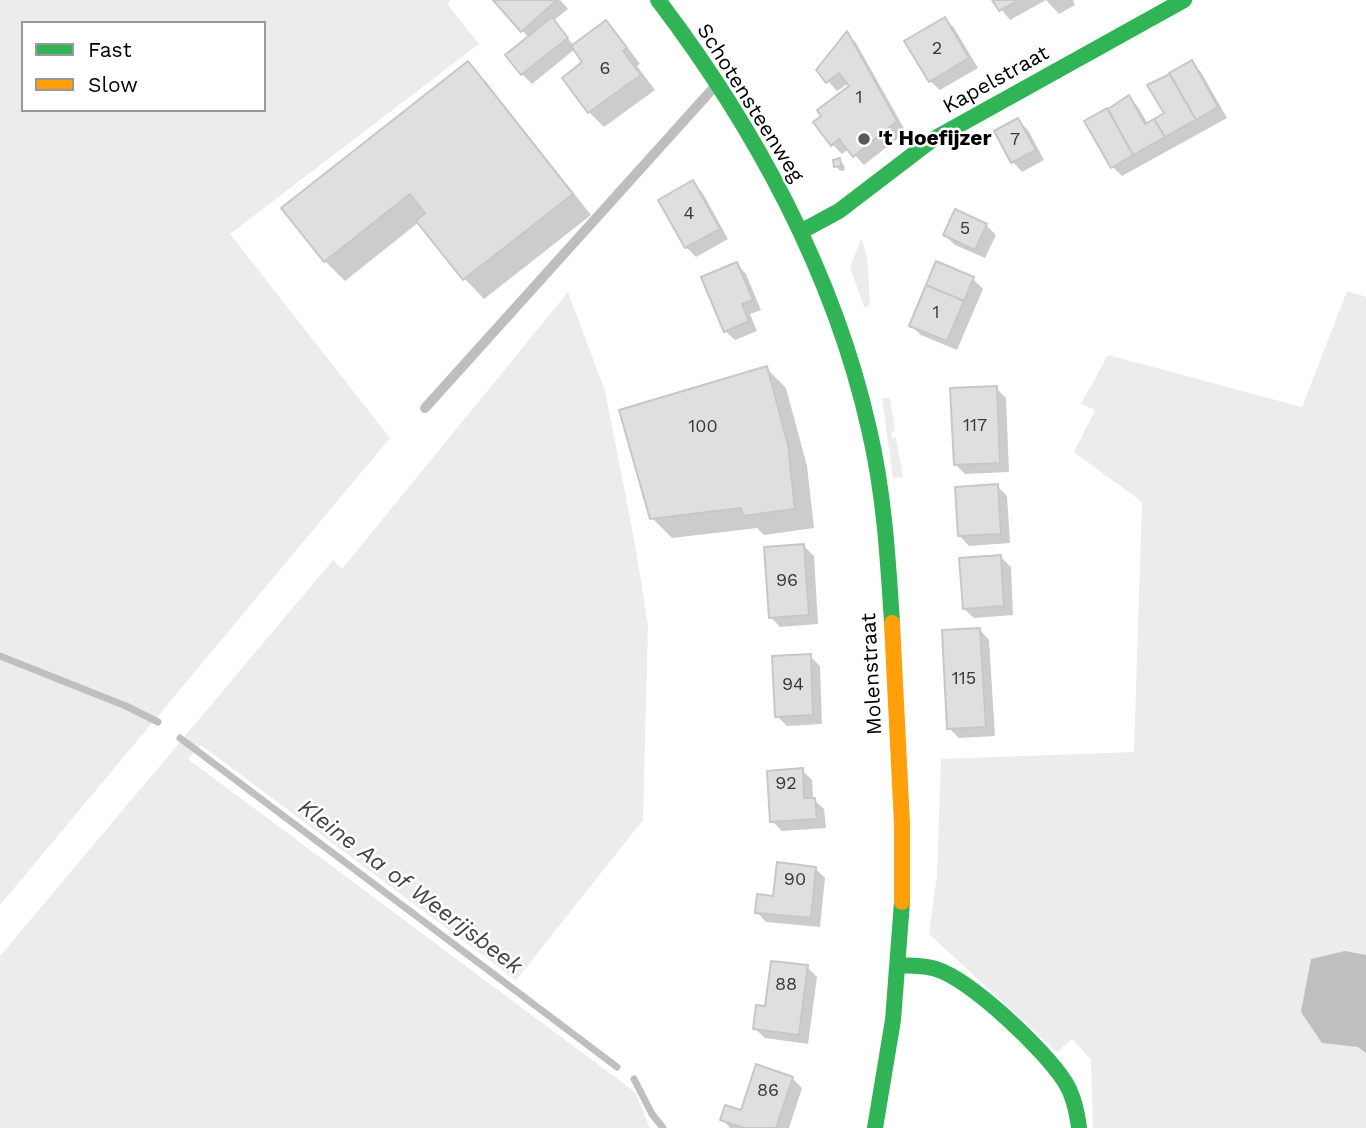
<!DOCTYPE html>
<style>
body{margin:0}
#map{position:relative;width:1366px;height:1128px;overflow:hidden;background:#fff;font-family:"Work Sans",sans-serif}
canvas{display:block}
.legend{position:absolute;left:21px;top:21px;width:245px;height:91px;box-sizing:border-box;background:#fff;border:2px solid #999;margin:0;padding:9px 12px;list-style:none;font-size:21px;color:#000}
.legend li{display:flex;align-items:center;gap:14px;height:35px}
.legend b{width:35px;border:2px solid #999}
</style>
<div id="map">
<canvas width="1366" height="1128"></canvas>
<ul class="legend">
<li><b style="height:9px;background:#30b455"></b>Fast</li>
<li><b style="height:9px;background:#ff9f0a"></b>Slow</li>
</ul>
</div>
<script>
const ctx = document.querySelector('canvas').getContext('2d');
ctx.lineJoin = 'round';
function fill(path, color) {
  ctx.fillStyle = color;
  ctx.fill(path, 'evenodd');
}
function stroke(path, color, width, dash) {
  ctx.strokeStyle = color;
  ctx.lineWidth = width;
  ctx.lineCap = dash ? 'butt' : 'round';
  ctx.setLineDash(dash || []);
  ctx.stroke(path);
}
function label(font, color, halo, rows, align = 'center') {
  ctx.font = font + ' "Work Sans",sans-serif';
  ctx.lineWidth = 5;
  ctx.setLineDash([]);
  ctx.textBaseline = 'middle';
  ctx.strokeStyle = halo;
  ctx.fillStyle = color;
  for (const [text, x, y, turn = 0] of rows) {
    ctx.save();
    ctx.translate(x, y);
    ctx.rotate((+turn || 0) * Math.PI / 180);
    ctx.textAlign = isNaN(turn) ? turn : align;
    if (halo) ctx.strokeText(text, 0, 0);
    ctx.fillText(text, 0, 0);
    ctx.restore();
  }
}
const green = new Path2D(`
 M0 0H451L447 4 479 44 230 234 390 438 0 905ZM23 23H264V110H23Z
 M861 239C871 259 868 284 870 306L864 307 850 267Z
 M1347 291 1366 297V1128H1093L1091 1060 1072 1039 1057 1052 929 934 937 875 941 759 1134 752 1142 502 1074 452 1095 410 1081 404 1108 355 1302 407Z
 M568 292 605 391 635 544 648 625 643 820 516 980 201 745 188 759 635 1092 650 1128H0V956L333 560 342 569Z
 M882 398H890L895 431 891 433 892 438 896 437 903 477 893 478Z`);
const water = new Path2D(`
 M1345 951 1366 955V1053L1358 1047 1322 1043 1301 1012 1311 959Z`);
const shadow = new Path2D(`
 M495 0H560L568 9 553 21 574 46 606 22 620 37 640 64 637 66 655 90 604 127 589 112 564 78 585 63 575 49 532 84 522 74 529 38Z
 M994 0H1046L1010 20Z
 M1046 0H1073L1075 5 1059 14Z
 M945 19 954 28 978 68 940 90 930 81Z
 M847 33 856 43 906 132 864 165 849 149 842 154 832 144 851 86 849 83 837 91 818 70Z
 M1191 62 1201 72 1227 118 1122 176 1112 166 1087 121 1129 97 1138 107 1148 124 1166 114Z
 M468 63 487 83 591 215 484 299 465 279 419 222 345 281 325 261Z
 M1018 120 1028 130 1044 160 1022 172 1013 162Z
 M839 160 844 165 845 170 840 171 836 166Z
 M693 183 702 192 728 239 696 257 686 247Z
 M986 225 996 235 985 258 955 245 945 235Z
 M736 264 746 274 761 310 750 314 757 331 735 340 725 331Z
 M973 279 983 289 957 350 921 335 911 325Z
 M766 368 786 388 807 466 814 528 764 535 757 528 672 538 652 518Z
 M996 388 1006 398 1009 472 965 474 955 464Z
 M997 486 1007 496 1010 543 969 546 960 536Z
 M804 546 814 556 818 624 780 627 771 617Z
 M1001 557 1011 567 1013 615 974 618 964 609Z
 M980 630 989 640 995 736 959 738 949 728Z
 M810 656 820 666 822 724 787 726 777 716Z
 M802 770 812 780 813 799 824 809 826 828 782 831 772 821Z
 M815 868 825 878 820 927 766 922 757 912Z
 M807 967 817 977 808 1044 765 1038 755 1029 766 1008Z
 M792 1078 802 1088 789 1128H730L722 1119 742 1113Z`);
const stream = new Path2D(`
 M0 656 126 706 158 722
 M180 738 617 1067
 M634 1079 652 1114 663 1128`);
const building = new Path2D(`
 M493 0H557L521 32Z
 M992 0H1019L999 11Z
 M552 17 568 38 521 75 505 55Z
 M945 17 969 58 929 82 904 41Z
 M606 20 627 48 623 51 641 75 588 113 562 78 582 62 571 46Z
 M847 31 897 121 853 157 839 139 831 146 813 122 821 116 817 110 849 86 839 73 826 83 816 70Z
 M1192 60 1218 107 1196 120 1169 73Z
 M468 61 573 194 463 280 416 221 425 213 410 194 324 262 281 208Z
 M1170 74 1196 120 1165 137 1154 119 1164 113 1147 85Z
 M1129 95 1145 124 1154 119 1165 137 1133 155 1108 109Z
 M1107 108 1133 155 1111 168 1084 121Z
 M1018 118 1036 150 1011 163 994 131Z
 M840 158 841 166 834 167 833 160Z
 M693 180 720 229 685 248 658 200Z
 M955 209 987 224 975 250 943 235Z
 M936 261 974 277 964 301 926 285Z
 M737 262 753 300 742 304 749 321 724 332 701 277Z
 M926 285 964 301 947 341 909 326Z
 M767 366 788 445 795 509 743 516 741 508 650 519 619 410Z
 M997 386 1000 463 954 465 950 388Z
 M998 484 1001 534 958 536 955 487Z
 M804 544 809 615 769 618 764 547Z
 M1001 555 1004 606 963 609 959 558Z
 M980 628 986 727 947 729 942 630Z
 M811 654 813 715 775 717 772 656Z
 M803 768 804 798H815L817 819 770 822 767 771Z
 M777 862 816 867 811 918 755 913 757 894 773 896Z
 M771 961 808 965 799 1035 753 1029 756 1005 765 1006Z
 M756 1064 793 1077 776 1128H744L720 1120 725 1105 741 1110Z`);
const lane = new Path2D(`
 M425 408 717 84`);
const fast = new Path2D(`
 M658 0C754 126 834 273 869 429 884 492 888 558 892 623
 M802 231 839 211 932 140 1184 0
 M898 965C910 966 924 965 936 969 971 980 1045 1050 1065 1082 1074 1096 1077 1112 1079 1128
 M875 1128 893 1020 902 902`);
const slow = new Path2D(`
 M892 623 902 824V902`);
const markers = [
 [864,139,7,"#595959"]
];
const numberNames = [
 ["2",937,49],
 ["6",605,69],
 ["1",859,98],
 ["7",1015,140],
 ["4",689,214],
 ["5",965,229],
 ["1",936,313],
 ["117",975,426],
 ["100",703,427],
 ["96",787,581],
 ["115",964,679],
 ["94",793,685],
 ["92",786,784],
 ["90",795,880],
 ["88",786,985],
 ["86",768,1091]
];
const streetNames = [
 ["Kapelstraat",996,80,-29],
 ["Schotensteenweg",750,103,58],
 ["Molenstraat",872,674,-93]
];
const poiNames = [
 ["'t Hoefijzer",878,139]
];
const waterNames = [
 ["Kleine Aa of Weerijsbeek",410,887,37]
];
fill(green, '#ececec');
fill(water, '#bfbfbf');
fill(shadow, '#0003');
stroke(stream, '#bfbfbf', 7);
fill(building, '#dfdfdf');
stroke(building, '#c7c7c7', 2);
stroke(lane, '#bebebe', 10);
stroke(fast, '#30b455', 16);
stroke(slow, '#ff9f0a', 16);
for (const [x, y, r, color] of markers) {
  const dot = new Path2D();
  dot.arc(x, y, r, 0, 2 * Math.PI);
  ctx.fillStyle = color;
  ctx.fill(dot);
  stroke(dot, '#fff', 2.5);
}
label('18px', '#383838', null, numberNames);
label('21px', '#000', '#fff', streetNames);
label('bold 21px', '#000', '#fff', poiNames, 'left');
label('italic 23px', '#444', '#fff', waterNames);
</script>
